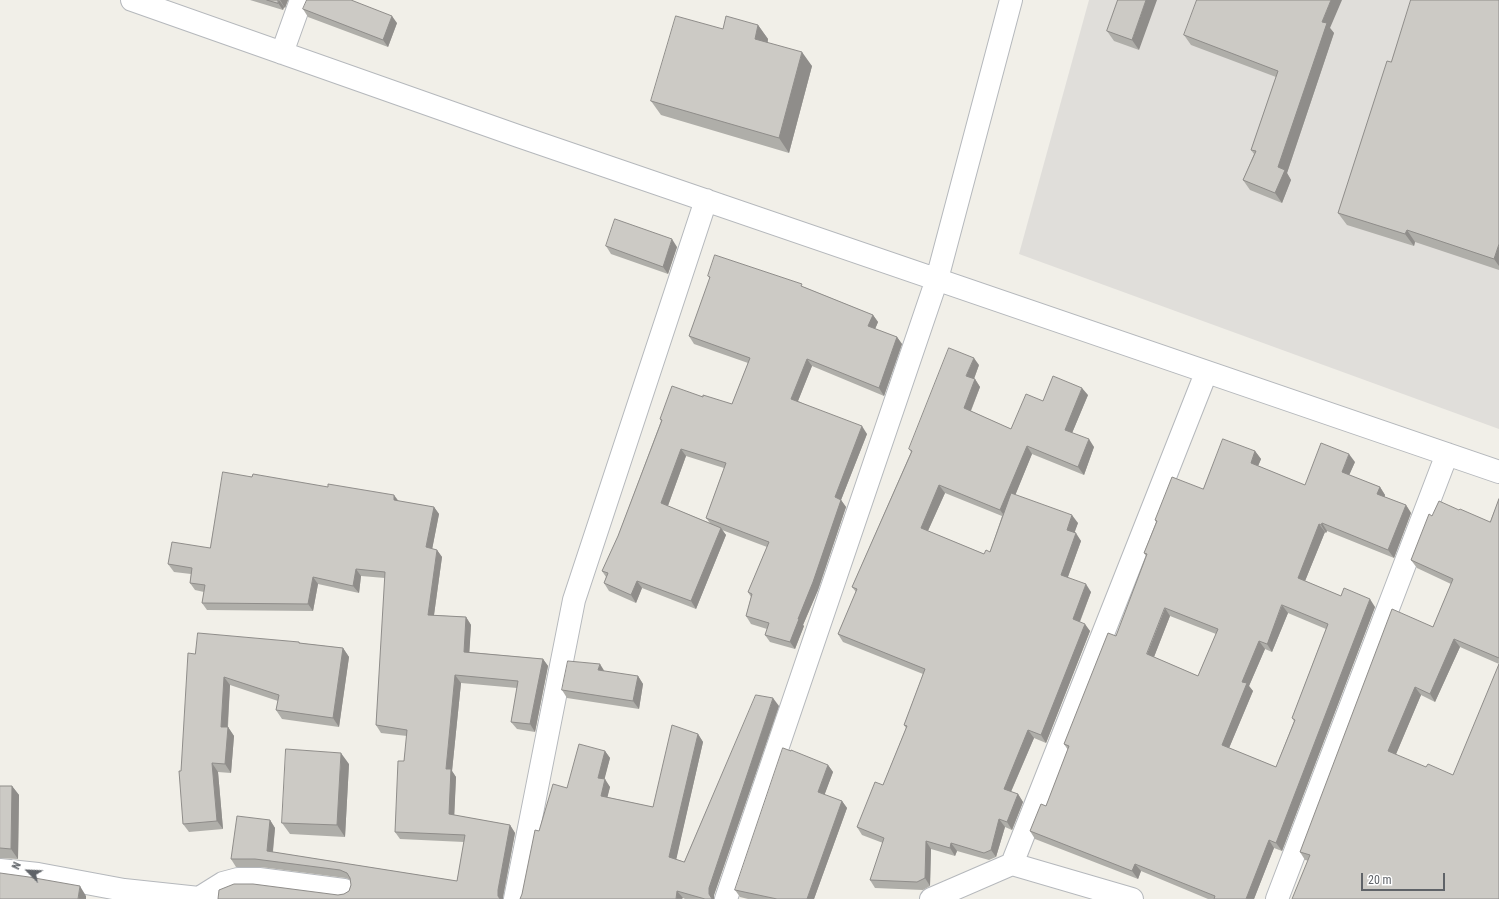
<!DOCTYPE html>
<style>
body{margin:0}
#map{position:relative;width:1499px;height:899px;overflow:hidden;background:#f1efe8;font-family:"Roboto Condensed",sans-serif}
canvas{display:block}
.north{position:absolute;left:8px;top:851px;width:40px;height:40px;-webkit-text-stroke:3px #fff;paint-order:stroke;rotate:294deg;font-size:11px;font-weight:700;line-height:16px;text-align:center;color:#5f6368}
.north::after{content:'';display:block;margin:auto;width:14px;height:18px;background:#5f6368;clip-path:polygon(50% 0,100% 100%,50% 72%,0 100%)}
.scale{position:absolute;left:1361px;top:873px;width:84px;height:18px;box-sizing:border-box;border:2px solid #5f6368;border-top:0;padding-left:5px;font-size:12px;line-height:14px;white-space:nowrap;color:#5f6368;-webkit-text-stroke:3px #fff;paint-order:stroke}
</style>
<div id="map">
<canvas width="1499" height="899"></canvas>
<div class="north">N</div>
<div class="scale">20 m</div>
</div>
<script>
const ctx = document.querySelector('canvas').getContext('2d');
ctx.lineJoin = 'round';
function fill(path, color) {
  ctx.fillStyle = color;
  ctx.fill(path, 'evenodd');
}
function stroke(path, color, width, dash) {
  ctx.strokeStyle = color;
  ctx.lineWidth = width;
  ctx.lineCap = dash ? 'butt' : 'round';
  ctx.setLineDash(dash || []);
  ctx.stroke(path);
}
const industrial = new Path2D(`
 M1089 0H1499V429L1019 254Z`);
const street = new Path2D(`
 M132 0 518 136 1499 472
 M282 53 301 0
 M1012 864 1206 373
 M0 870 38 874 124 890 199 898 223 883 238 879H259L344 890
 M515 899 574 600 706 200
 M726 899 937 279 1011 0
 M931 899 1012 864 1132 899
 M1277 899 1447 454`);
const wall = new Path2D(`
 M250 0H288L285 8 284 7 283 10Z
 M1118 0 1139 50 1114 41 1107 31Z
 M1499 0V270L1415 242 1414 246 1347 225 1338 213 1391 62Z
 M303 9 397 23 388 47 308 17Z
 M758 25 768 39V43L812 66 789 153 661 115 651 101 723 29Z
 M1330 28 1334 33 1287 173 1291 180 1282 203 1250 190 1243 180 1254 154 1251 150 1276 77 1191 45 1184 35Z
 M606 246 677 247 668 274 611 254Z
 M708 276 804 287 873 315 878 322 875 329 897 337 902 344 884 396 812 366 798 401 867 434 841 500 846 507 818 590 803 625 804 626 795 649 770 642 765 635 767 629 751 624 746 616 751 597 748 592 767 547 722 530 726 535 696 609 642 588 636 603 609 591 604 583 606 577 602 571 618 536 661 421 660 419 703 397 732 404 748 363 694 344 689 336 710 279ZM686 456 724 468 706 518 710 523 668 506Z
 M979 365 974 379H975L980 387 971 411 1011 429 1043 401 1088 395 1072 433 1094 447 1084 475 1032 454 1015 495 1078 523 1074 532 1081 541 1068 577 1091 592 1080 622 1090 631 1046 743 1034 738 1011 792 1018 794 1023 802 1012 830 1005 827 996 857 989 860 957 851 955 856 931 849 930 886 923 890 875 888 870 880 883 843 862 835 857 827 883 785 906 728 904 725 923 674 843 642 838 634 856 592 852 587 911 452 909 449ZM945 493 1002 516 990 552 984 554 928 531Z
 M1255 451 1261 459 1258 466 1305 485 1355 462 1349 475 1380 487 1385 495V497L1406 505 1411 513 1394 558 1327 531 1326 533 1325 532 1305 581 1341 596 1375 607 1282 851 1274 848 1254 899H1208L1141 871 1138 879 1035 839 1030 831 1046 806 1068 750 1064 744 1116 636 1146 556 1144 553 1156 522 1155 520 1203 489ZM1288 613 1326 629 1292 718 1294 721 1276 767 1229 748 1253 691 1249 686 1265 649 1272 652ZM1170 616 1216 634 1198 676 1154 657Z
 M1499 499V664L1460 647 1435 702 1421 695 1396 754 1499 899 1305 860 1300 852 1433 627 1451 584 1417 568 1411 560 1432 516 1459 510 1490 522Z
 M398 501 434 507 439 514 432 549 437 550 442 557 434 615 466 617 471 625 469 652 543 659 548 666 535 732 517 729 511 722 517 688 461 683 452 771 456 777 454 815 510 825 515 833 503 897V899H218L338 895 344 894 349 891 351 885V880L346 878 261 867H236L231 859 270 820 275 828 273 852 457 881 464 842 400 839 395 832 407 736 381 733 376 725 385 578 361 576 359 593 318 584 313 611 207 610 202 603 204 592 195 590 190 583 191 574 174 572 168 564 210 548Z
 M299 642 300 643 343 648 349 657 339 727 282 719 276 710 278 701 230 685 228 727 234 736 231 773 218 772 223 829 189 832 183 824 181 771 195 654Z
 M638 676 643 684 639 709 567 698 562 690Z
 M779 706 714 895V899H685L683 898 522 894 539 831 567 788 605 751 610 758 604 779 610 787 607 797 653 807 698 734 703 742 676 859 684 862Z
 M349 764 345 837 290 834 282 823Z
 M828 765 833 772 824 795 842 801 847 808 814 899H748L740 897 735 890Z
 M0 786H12L19 795 18 859 0 858Z`);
const shadedWall = new Path2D(`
 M279 0 284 7 283 10 278 3Z
 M280 0H288L285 8Z
 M1146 0H1157L1139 50 1132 40Z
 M1331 0H1342L1330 28 1334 33 1287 173 1291 180 1282 203 1275 193 1278 167 1322 22Z
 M392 16 397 23 388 47 383 40Z
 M758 25 768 39 765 53 755 39Z
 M802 52 812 66 789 153 779 138Z
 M1407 230 1415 242 1414 246 1405 234Z
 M672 239 677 247 668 274 663 267Z
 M1499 244V266L1494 259Z
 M873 315 878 322 873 334 868 326Z
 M897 337 902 344 884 396 879 388Z
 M974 358 979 365 972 384 966 376Z
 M807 359 812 366 796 406 791 399Z
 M975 379 980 387 969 415 964 408Z
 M1082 388 1088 395 1070 438 1065 430Z
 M862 426 867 434 841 500 846 507 818 590 803 625 804 626 795 649 790 642 798 619 835 497Z
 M1089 439 1094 447 1084 475 1078 467Z
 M1027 446 1032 454 1006 518 1000 510Z
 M681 449 686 456 666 511 661 503Z
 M1255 451 1261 459 1256 471 1251 463Z
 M1349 454 1355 462 1347 480 1342 472Z
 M939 485 945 493 926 535 921 528Z
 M1380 487 1385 495 1383 502 1377 494Z
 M394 495 400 503 394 500Z
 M1406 505 1411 513 1394 558 1388 550Z
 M434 507 439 514 431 555 426 547Z
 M1072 515 1078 523 1073 537 1067 530Z
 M1322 523 1327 531 1326 533 1321 525Z
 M1319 524 1325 532 1303 586 1298 578Z
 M721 528 726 535 696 609 691 601Z
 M1076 533 1081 541 1066 582 1061 575Z
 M437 550 442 557 433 622 428 615Z
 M356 569 361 576 359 593 353 586Z
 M313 577 318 584 313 611 308 604Z
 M637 581 642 588 636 603 631 595Z
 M1086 584 1091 592 1078 626 1073 619Z
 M1370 599 1375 607 1282 851 1276 843Z
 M1282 605 1288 613 1272 652 1267 644Z
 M1165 608 1170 616 1152 662 1147 654Z
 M466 617 471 625 469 659 464 652Z
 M1085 624 1090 631 1046 743 1041 735Z
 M1454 639 1460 647 1435 702 1430 694Z
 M1259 641 1265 649 1249 686 1253 691 1227 753 1222 745 1242 682Z
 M343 648 349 657 339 727 333 718Z
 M543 659 548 666 535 732 530 724Z
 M600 664 605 672 598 670Z
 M455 675 461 683 452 771 456 777 454 822 449 814 446 769Z
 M638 676 643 684 639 709 633 701Z
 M224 677 230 685 227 735 221 727Z
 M1415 687 1421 695 1394 759 1388 751Z
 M773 698 779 706 714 895V899H712L709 894V888Z
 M228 727 234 736 231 773 225 764Z
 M1028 730 1034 738 1009 796 1004 789Z
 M698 734 703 742 675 865 669 857Z
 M605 751 610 758 603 785 598 778Z
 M341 753 349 764 345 837 337 825Z
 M212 763 218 772 223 829 217 821Z
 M828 765 833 772 823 799 818 792Z
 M605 779 610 787 606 803 601 796Z
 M12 786 19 795 18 859 11 849Z
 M1018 794 1023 802 1012 830 1007 822Z
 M842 801 847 808 814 899H807Z
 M999 819 1005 827 996 857 991 850Z
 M270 820 275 828 272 859 267 851Z
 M510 825 515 833 503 897V899H500L498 896V890Z
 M1269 840 1274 848 1254 899H1246Z
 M926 841 931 849 930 886 925 878Z
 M951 843 957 851 955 856 950 848Z
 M1135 864 1141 871 1138 879 1132 871Z
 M80 886 86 896V899H78Z
 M677 891 683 898 682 899H676Z`);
const building = new Path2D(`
 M267 0H278V3Z
 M307 0H351L392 16 383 40 303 9Z
 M1118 0H1146L1132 40 1107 31Z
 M1197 0H1331L1322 22 1327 23 1278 167 1285 170 1275 193 1243 180 1256 151 1251 150 1278 71 1184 35Z
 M1411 0H1499V244L1494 259 1407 230 1405 234 1338 213 1387 61 1391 62Z
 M676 16 723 29 726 16 758 25 755 39 802 52 779 138 651 101Z
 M615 219 672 239 663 267 606 246Z
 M715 255 802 284 801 286 873 315 868 326 897 337 879 388 807 359 791 399 862 426 835 497 841 500 813 582 798 619H799L790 642 765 635 769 623 746 616 752 594 748 592 769 542 706 518 726 463 681 449 661 503 721 528 691 601 637 581 631 595 604 583 608 573 602 571 618 536 662 420 660 419 672 386 703 397V395L732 404 750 358 689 336 710 277 708 276Z
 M949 348 974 358 966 376 975 379 964 408 1011 429 1026 394 1043 401 1053 376 1082 388 1065 430 1089 439 1078 467 1027 446 1000 510 939 485 921 528 984 554 986 550 990 552 1011 493 1072 515 1067 530 1076 533 1061 575 1086 584 1073 619 1085 624 1041 735 1028 730 1004 789 1018 794 1007 822 999 819 991 850 984 853 951 843 950 848 926 841 925 878 917 882 870 880 884 838 857 827 875 782 883 785 907 726 904 725 925 669 838 634 857 589 852 587 912 451 909 449Z
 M1223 439 1255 451 1251 463 1305 485 1321 443 1349 454 1342 472 1380 487 1377 494 1406 505 1388 550 1322 523 1321 525 1319 524 1298 578 1341 596 1344 588 1370 599 1276 843 1269 840 1246 899H1214L1215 896 1135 864 1132 871 1030 831 1041 804 1046 806 1069 746 1064 744 1108 633 1116 636 1147 554 1144 553 1157 521 1155 520 1172 477 1203 489ZM1282 605 1328 624 1292 718 1295 720 1276 767 1222 745 1247 683 1242 682 1259 641 1267 644ZM1165 608 1218 629 1198 676 1147 654Z
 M223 472 252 477 253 474 328 487V484L394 495V500L434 507 426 547 437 550 428 615 466 617 464 652 543 659 530 724 511 722 518 681 455 675 446 769H451L449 814 510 825 498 890V896L500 899H218L219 890 234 884H253L338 895 344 894 349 891 351 885 350 878 347 873 340 870 255 859H231L237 816 270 820 267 851 457 881 465 835 395 832 398 761H404L407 730 376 725 385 572 356 569 353 586 313 577 308 604 202 603 205 585 190 583 192 568 168 564 172 542 210 548Z
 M1499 499V658L1454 639 1430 694 1415 687 1388 751 1426 767 1428 764 1453 775 1499 664V899H1292L1310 855 1300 852 1392 609 1433 627 1453 579 1411 560 1429 514 1432 516 1439 501 1459 510 1460 509 1490 522Z
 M198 633 299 642V643L343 648 333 718 276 710 279 695 224 677 221 727H228L225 764 212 763 217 821 183 824 179 771H181L188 653 195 654Z
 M568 661 600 664 598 670 638 676 633 701 562 690Z
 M756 695 773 698 709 888V894L712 899H705L677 891 676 899H520L522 894 535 830 539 831 553 784 567 788 579 744 605 751 598 778 605 779 601 796 653 807 672 725 698 734 669 857 684 862Z
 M783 748 791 751V750L828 765 818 792 842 801 807 899H777L735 890Z
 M286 749 341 753 337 825 282 823Z
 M0 786H12L11 849 0 848Z
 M0 873 29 877 80 886 78 899H0Z`);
fill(industrial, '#e0deda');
stroke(street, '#b5b8bc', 24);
stroke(street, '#fff', 22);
fill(wall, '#afaea9');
fill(shadedWall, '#8f8d8a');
fill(building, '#cccac5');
stroke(building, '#8f8d8a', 1);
</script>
